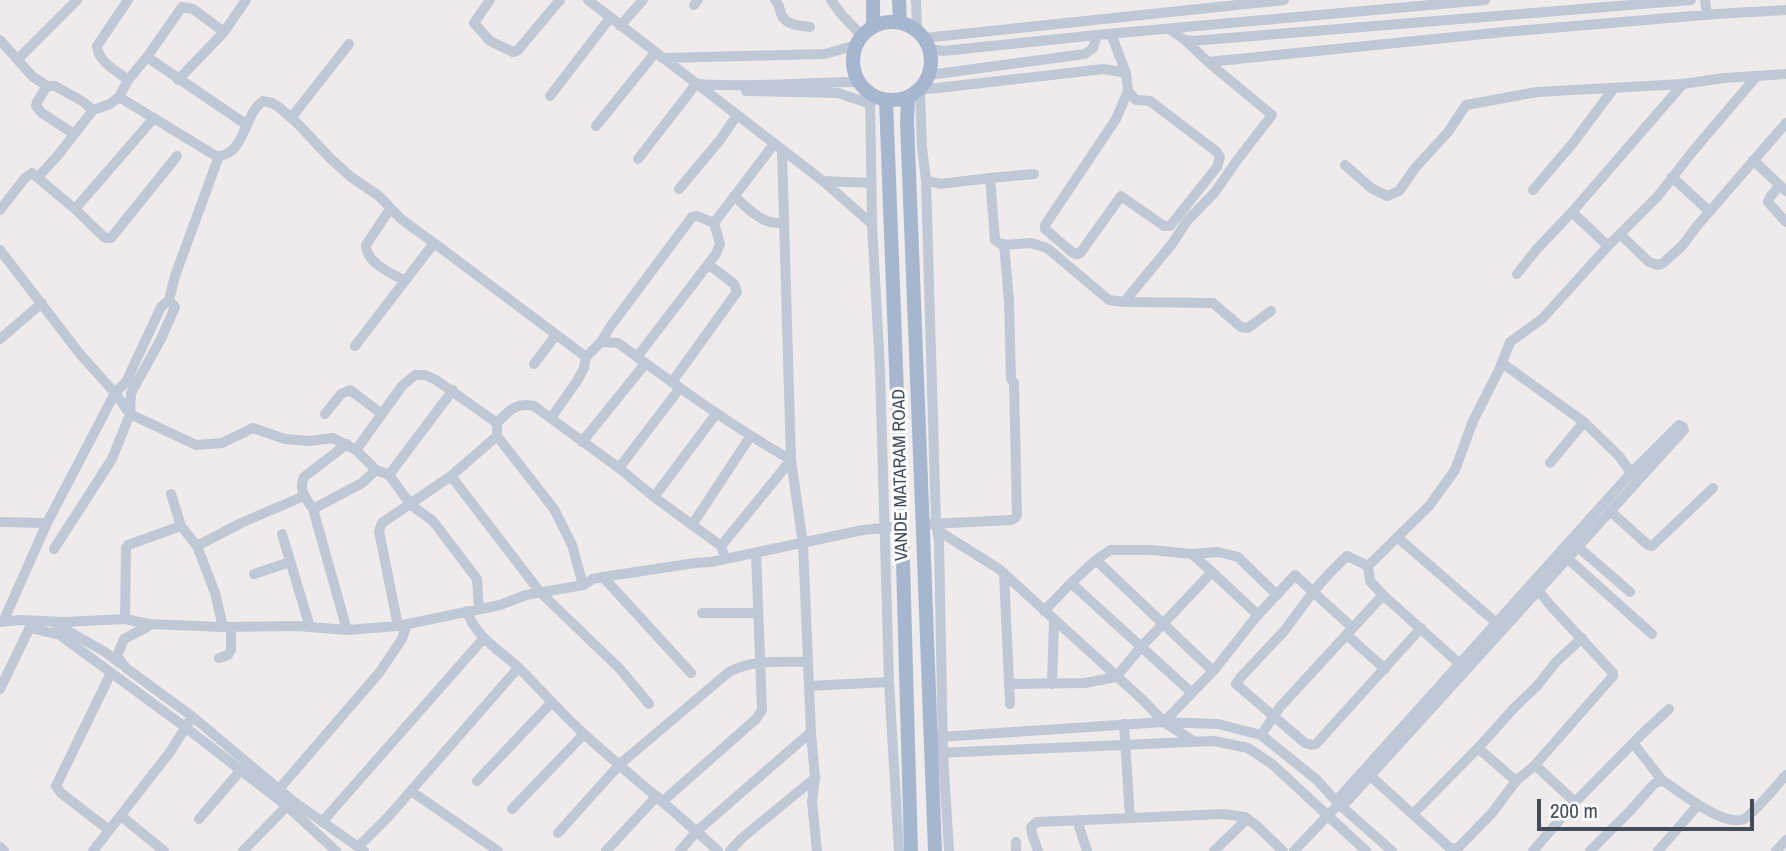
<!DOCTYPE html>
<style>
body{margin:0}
#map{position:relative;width:1786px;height:851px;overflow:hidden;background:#efebeb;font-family:"Archivo Narrow",sans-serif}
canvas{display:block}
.scale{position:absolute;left:1537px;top:799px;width:217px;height:32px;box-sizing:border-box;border:4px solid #424c5b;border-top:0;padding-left:9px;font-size:21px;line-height:24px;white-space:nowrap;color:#424c5b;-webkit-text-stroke:5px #fff;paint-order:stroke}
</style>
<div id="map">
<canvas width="1786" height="851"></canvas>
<div class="scale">200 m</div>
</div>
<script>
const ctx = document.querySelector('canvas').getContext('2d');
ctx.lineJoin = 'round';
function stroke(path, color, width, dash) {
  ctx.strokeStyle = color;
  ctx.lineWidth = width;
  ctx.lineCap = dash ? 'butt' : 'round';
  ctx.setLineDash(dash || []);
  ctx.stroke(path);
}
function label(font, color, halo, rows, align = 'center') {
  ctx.font = font + ' "Archivo Narrow",sans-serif';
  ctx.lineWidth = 6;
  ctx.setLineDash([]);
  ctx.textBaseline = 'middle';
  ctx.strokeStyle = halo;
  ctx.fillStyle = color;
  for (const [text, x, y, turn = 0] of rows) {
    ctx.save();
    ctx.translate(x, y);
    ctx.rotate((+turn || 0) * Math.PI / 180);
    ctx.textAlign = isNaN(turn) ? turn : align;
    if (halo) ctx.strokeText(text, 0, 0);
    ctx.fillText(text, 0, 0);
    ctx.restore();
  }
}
const minor = new Path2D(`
 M490 0 474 23 490 41 513 52 518 50 560 0
 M588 0 823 181 872 224
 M775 0C781 6 779 10 782 16 787 25 801 26 810 27
 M831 0 842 15 861 35
 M916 0 917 29
 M1705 0 1707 15
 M694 5 698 0
 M620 26 643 0
 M1169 29 1185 40 1192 41 1691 0
 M224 32 246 0
 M1111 34 1126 73 1128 91 1116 119 1045 225V229L1073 253 1078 254 1081 252 1121 196 1164 226H1170L1217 167 1220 157 1217 152 1150 101 1136 100 1128 91
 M924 38 1284 0
 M0 40 33 77 47 86H55L82 101 93 110 59 154 38 177
 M930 49 943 51 1097 35 1485 0
 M147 57 247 125
 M662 58 825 54 856 45
 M18 59 77 0
 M1208 62 1504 32 1716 14 1786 10
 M929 75 1085 54 1093 48 1097 35
 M128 80C117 71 98 62 97 46L128 0
 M696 84C750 88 805 82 859 82
 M1683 84 1572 212 1608 246 1620 234 1649 262 1658 265 1663 263 1682 246 1697 226 1786 123
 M47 86 37 102 36 106 42 113 74 134
 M746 91 838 93 871 104
 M870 94 872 224 880 370 889 682 899 851
 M550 96 610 18
 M119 97 216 156C245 157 243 115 263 101L272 103 280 108 299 125 331 159 351 177 379 196 401 219 434 243 355 346
 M93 110 110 104 119 97 128 80 147 57 182 7 193 9 224 32 178 80
 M291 118 349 44
 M596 126 655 53
 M638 159 696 84
 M1753 160 1786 191
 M1345 165 1371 188 1387 196 1399 191 1416 167 1448 132 1466 105 1537 92 1683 84 1724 78 1786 74
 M1672 177 1709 211
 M990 178 1034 174
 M926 180 940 184 990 178 995 240 1002 245 1031 243 1047 248 1109 300 1124 302 1213 303 1241 327 1248 328 1271 311
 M823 181 871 183
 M1780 185 1770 197 1768 202 1786 222
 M679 189 720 140 737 115
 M1533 190 1573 143 1614 88
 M734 196C747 208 766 228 784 222
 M75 209 154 118
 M390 209 366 245C366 263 391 273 405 281
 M0 210 25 178 32 173 75 209 105 238H111L177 156
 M1620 234 1658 196 1693 151 1756 77
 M434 243 586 357
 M0 250 80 354 115 393 130 414 196 445 222 443 253 428 285 439 309 441 333 438 356 450 376 470 389 475 411 505 433 521 477 579 479 609
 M1517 274 1536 250 1572 212
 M1124 302 1172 244 1187 221 1215 192 1238 159 1272 115 1208 62 1185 40
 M0 339 42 303
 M601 342 610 327 692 217 697 216 714 223
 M637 357 716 254 720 244 714 223 774 144
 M1502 363 1584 422 1619 456 1634 477
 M534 364 556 335
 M672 382 737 292 734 284 708 264
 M325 414 341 394 350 390 382 414
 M551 418 577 381 584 368 586 357 601 342 618 343C674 384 730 425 791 460L803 544 811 732 815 778 812 802 817 851
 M497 436V423C509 411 515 402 534 406L619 468 654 497 721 546 723 552
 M582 442 645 364
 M347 444 304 477C298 489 306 499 313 509L347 630
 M356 450 402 386 415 375H425L436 380 497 423
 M1550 463 1584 422
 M619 468 680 388
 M389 475 453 390
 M451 476 540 592 620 669 649 704
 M171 494 181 526 197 546 215 593 223 627
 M654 497 716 414
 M313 509 362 483 376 470
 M1610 511 1648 545 1652 546 1713 488
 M0 522 47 523
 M931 524 1011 520 1015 518 1017 515 1014 383 1011 379 1009 301 1004 244
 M692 525 750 437
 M937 530 999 569 1144 701 1164 722 1193 741
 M282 534 310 627
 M1397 537 1500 626
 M197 546 241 523 304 496
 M721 546 791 460 782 151
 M1578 547 1630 592
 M54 549 112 459 130 414 131 393 161 339 175 307 169 300
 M1192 554 1218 552 1238 557 1277 595
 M1567 558 1652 634
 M1096 560 1110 550H1151L1192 554 1212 572
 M1004 573 1010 704
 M254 574 290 562
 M603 577 691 673
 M1071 583 1096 560 1213 671
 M1534 585 1550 605 1613 673V676L1535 765 1575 802
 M1383 595 1462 666
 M467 611C475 637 501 651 520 669 542 691 562 714 584 734 628 774 675 811 718 851
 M1044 611 1071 583 1192 693
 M702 613H758
 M125 619 126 548 128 545 181 526
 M0 622 20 620 64 622 125 619 149 624 223 627 297 626 347 630 398 626 500 605 526 595 583 585 593 579 603 577 695 563 711 562 863 530 902 526
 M3 622 47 523 115 393 126 382 161 307 169 300 175 276 219 156
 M54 623 105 652 121 664
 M149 624 147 627 124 639 117 656 126 668 193 717 293 801 364 851
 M398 626 379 531 382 523 451 476 497 436 554 509 572 545 583 585
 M30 628 60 635 87 655 185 727 287 806 336 851
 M1353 628 1313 592 1285 630 1240 678 1236 684 1305 743 1312 745 1316 744 1421 628
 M1347 635 1385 669
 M219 658 228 655 231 650V627
 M1009 684 1085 683 1116 677 1141 647 1212 572 1258 615
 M1052 684 1054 619
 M809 686 889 682
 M0 689 32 623
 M1164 722 1215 669 1256 617 1295 575 1313 592C1323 580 1335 567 1347 556L1368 566 1429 506 1455 470 1473 421 1499 370 1510 342 1542 319 1608 246
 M1124 724 1130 818
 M1261 735 1280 707 1383 595 1370 581 1368 566
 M939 737 1164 722 1218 724 1261 735 1317 780 1336 801 1337 806 1342 807 1392 851
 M1633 743 1662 780
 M1478 748 1516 781
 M937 753 1214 741 1248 748 1272 764 1366 851
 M1365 771 1450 848 1457 849 1492 813 1516 781 1535 765
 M477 781 552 702
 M279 789 379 673 402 639 407 624
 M411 791 498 851
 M663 801 756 719 762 710 756 553
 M1336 801 1631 473 1679 425 1683 427 1684 430 1342 807
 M512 809 584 734
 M1413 814 1478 748 1515 707 1537 686 1556 662 1582 638
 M121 816 164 851
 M199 819 241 770
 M1077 820 1087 851
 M322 822 484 638
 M109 830 61 793 56 786 111 673
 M558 833 620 764 729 672C751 659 783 662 808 662
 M1016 842V851
 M0 847 4 851
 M358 847 389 816 518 668
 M93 851 170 752 189 722
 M243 851 287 806
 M606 851 657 796
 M680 851 697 831 811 732
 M730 851 742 838 815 778
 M949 851 943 753 939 541 936 524 926 180 922 148 920 90 1104 69 1126 73
 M1038 851 1032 834 1031 827 1037 822 1224 814 1245 817 1257 826 1283 851
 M1214 851 1247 819
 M1294 851 1333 810
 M1533 851 1575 802 1643 733 1669 709
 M1590 851 1630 811 1654 784 1662 780C1679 791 1724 828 1744 819 1752 815 1778 784 1786 775
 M1658 851 1698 805
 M1776 851 1786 840`);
const major = new Path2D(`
 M873 0V25
 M899 0 900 21
 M853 61a39 39 0 1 1 78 0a39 39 0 1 1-78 0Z
 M908 97 907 122C918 365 925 608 935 851
 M886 100 902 526 911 851`);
const streetNames = [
 ["VANDE MATARAM ROAD",901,475,-91]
];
stroke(minor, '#bfc8d5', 10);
stroke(major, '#a7b6cf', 14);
label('18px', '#424c5b', '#fff', streetNames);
</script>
